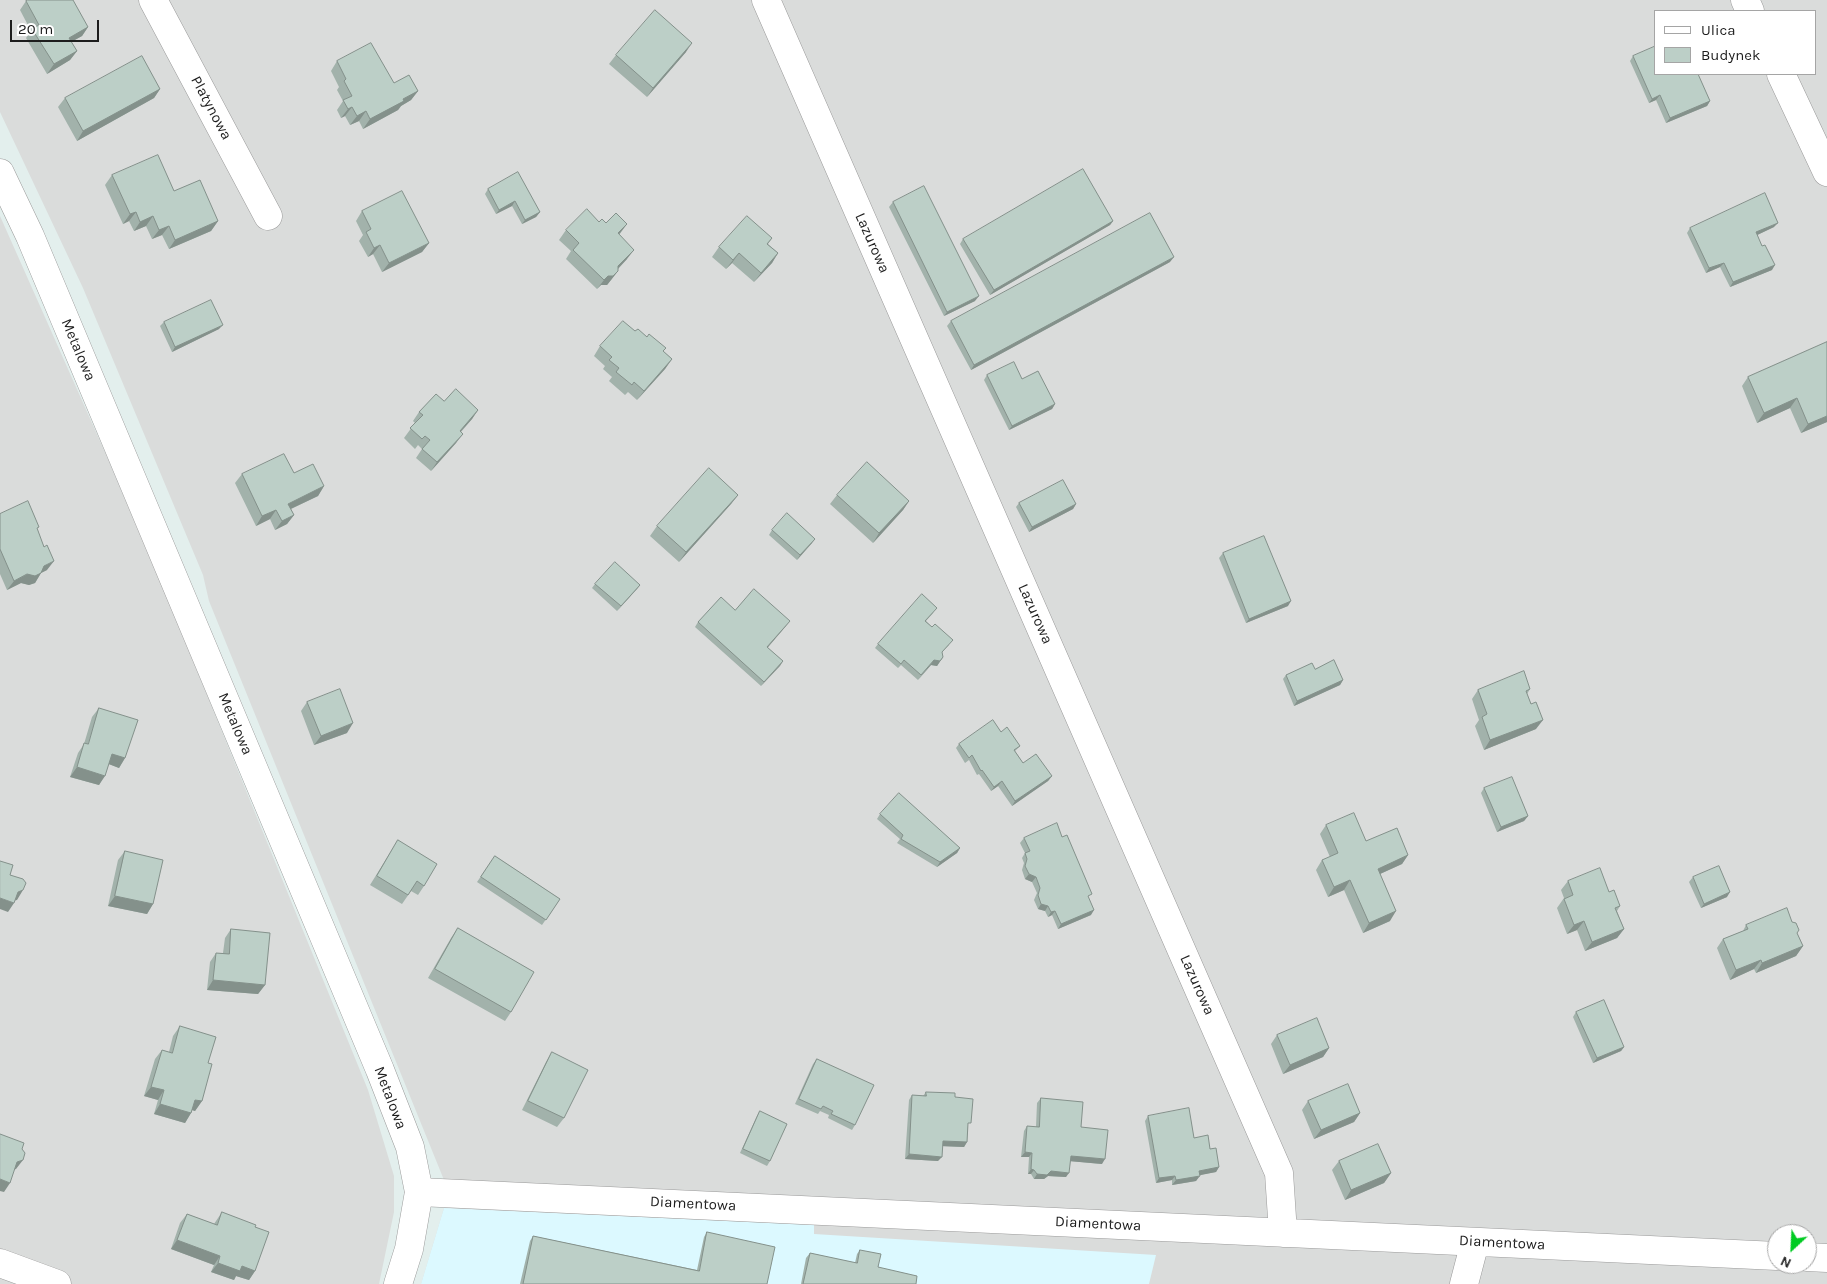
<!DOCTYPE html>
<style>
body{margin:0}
#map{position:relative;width:1827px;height:1284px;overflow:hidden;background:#e3efed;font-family:Karla,sans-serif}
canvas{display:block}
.legend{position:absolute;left:1654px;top:10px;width:162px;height:65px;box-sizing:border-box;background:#fff;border:1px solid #a5a5a5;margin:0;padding:6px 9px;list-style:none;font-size:15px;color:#1d1d1d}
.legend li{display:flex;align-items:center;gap:10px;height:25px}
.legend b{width:25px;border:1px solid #a5a5a5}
.north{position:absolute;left:1767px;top:1224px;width:50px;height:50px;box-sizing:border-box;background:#fff;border:1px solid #a5a5a5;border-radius:50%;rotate:205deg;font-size:14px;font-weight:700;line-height:20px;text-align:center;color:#1d1d1d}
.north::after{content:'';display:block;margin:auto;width:18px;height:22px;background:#00cb22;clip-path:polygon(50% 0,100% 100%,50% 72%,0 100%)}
.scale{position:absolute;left:10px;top:20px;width:89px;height:22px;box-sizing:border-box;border:2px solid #1d1d1d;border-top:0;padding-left:6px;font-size:15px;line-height:18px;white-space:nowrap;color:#1d1d1d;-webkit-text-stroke:4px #fff;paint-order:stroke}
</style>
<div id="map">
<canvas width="1827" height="1284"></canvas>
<ul class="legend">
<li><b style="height:6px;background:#fff"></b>Ulica</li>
<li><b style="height:14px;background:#bccfc7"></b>Budynek</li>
</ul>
<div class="north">N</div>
<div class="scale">20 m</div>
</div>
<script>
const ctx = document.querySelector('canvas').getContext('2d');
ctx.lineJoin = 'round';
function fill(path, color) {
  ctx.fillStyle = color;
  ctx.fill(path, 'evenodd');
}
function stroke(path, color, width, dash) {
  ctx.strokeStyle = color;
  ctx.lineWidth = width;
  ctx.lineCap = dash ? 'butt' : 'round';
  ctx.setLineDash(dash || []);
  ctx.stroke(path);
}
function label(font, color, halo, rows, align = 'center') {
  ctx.font = font + ' Karla,sans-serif';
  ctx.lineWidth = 5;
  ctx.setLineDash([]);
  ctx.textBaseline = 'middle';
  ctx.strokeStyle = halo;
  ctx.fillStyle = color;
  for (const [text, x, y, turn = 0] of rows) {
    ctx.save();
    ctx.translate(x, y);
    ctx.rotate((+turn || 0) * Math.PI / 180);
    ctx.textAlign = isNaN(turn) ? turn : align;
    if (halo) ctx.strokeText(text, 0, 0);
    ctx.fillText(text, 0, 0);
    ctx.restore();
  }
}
const residential = new Path2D(`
 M0 0H1827V1284H421L444 1208V1180L209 601 203 575 83 288 0 112ZM1656 11H1816V74H1656ZM1777 1234H1807V1264H1777Z
 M0 216 108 459 179 626 368 1090 394 1176V1212L379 1284H0Z`);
const education = new Path2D(`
 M444 1208 814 1225V1234L1156 1255 1149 1284H421Z`);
const minor = new Path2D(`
 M153 0 268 216
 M766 0 1279 1173 1283 1233
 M1745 0 1750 11
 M1781 74 1827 172
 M419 1192 1777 1256
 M1807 1257 1827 1258
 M0 1263 57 1284
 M1464 1284 1475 1242`);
const tertiary = new Path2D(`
 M0 173 30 236 380 1070 410 1147 419 1192 409 1249 398 1284`);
const wall = new Path2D(`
 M26 1 88 27 82 36 71 42 77 51 70 60 47 74 26 38 31 31 20 10Z
 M686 52 647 97 609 64 616 55Z
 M1633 56 1710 101 1707 106 1666 123 1656 100 1649 103 1630 61Z
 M337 61 394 83 418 91 411 100 401 106 398 110 363 129 359 121 350 125 345 116 341 118 337 110 343 101 337 90 339 87 331 71Z
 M160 89 154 98 77 141 58 107 65 98Z
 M112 175 174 191 218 221 211 231 169 249 162 235 152 239 146 226 134 231 129 221 123 224 105 185Z
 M488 189 540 212 536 217 522 224 512 206 496 214 485 194Z
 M893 202 975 301 944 316 889 207Z
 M362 211 429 243 422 252 382 272 373 254 368 257 359 241 363 235 356 221Z
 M1113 221 1110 225 990 295 960 244 963 239Z
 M599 222 627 224 619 235 627 259 618 269V271L611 280 607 285H601L597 289 566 259 571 251 559 240 566 230Z
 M1774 227 1757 235 1772 270 1730 287 1720 267 1706 273 1687 233 1690 228Z
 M772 238 768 244 778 253 772 263 754 282 732 263 726 269 712 257 719 247Z
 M1170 262 971 370 947 326 951 321Z
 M164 322 219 329 172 352 160 326Z
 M635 331 663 351 672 359 665 369 637 400 628 392 625 395 609 381 612 377 603 369 605 366 594 356 600 346Z
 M1827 342V422L1801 433 1790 408 1757 423 1742 386 1748 377Z
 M987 375 1022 379 1055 404 1052 409 1009 430 984 380Z
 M444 401 478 410 472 419 461 432 456 443 431 471 416 458 422 449 418 445 415 449 404 438 415 423 413 421 419 412Z
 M294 473 324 486 318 496 291 509 294 515 287 524 275 530 270 519 256 526 235 483 242 474Z
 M738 495 731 504 679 562 650 536 657 526Z
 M837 495 909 501 903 510 873 543 830 504Z
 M1019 503 1076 504 1073 509 1029 532 1016 507Z
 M0 514 37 530 47 570 41 573 35 583 29 585 21 583 7 590 0 574Z
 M772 530 812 543 797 560 769 535Z
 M1223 553 1288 606 1246 623 1219 558Z
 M595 584 640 585 617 611 592 588Z
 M735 610 786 626 767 647 783 661 761 686 695 627 698 622Z
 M934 612 926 621 949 645 942 652 943 657 937 666 931 665 918 680 901 665 898 668 875 648 878 644Z
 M1315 669 1343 680 1340 685 1294 706 1283 679 1286 675Z
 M1530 689 1527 694 1531 704 1536 729 1484 750 1475 726 1479 720 1472 699 1478 690Z
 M307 702 347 733 314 745 301 711Z
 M99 708 125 758 119 768 109 764 99 785 70 777 78 753 84 744 92 717Z
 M1001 732 1020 746 1015 751 1023 763 1052 776 1048 781 1012 806 998 786 991 791 979 774 977 775 969 760 965 763 956 748 959 744Z
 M1484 788 1528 816 1524 821 1497 832 1481 793Z
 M880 814 960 848 957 853 937 867 897 843 900 839 877 819Z
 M1326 825 1366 841 1408 855 1402 864 1380 874 1390 921 1363 933 1344 890 1328 897 1316 870 1322 860 1330 857 1320 834Z
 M1024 838 1089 899 1091 915 1058 929 1052 915 1048 917 1045 911 1038 909 1034 900 1037 893 1032 882 1025 879 1022 870 1024 863 1022 858 1025 853 1020 843Z
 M398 840 424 886 418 895 411 891 402 904 370 885Z
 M125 851 153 904 147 914 108 906 118 860Z
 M495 856 560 899 542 925 477 882Z
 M1693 877 1727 897 1701 908 1689 882Z
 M1568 881 1609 892 1620 906 1617 911 1624 929 1617 938 1585 951 1577 930 1567 934 1557 908 1564 898 1561 890Z
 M1746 925 1797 933 1803 946 1796 956 1756 973 1754 969 1730 980 1717 948 1723 939 1743 931Z
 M458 928 511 1012 505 1021 428 978 451 938Z
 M231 929 265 985 258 994 207 990 210 962 216 953H223L225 938Z
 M1576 1012 1624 1047 1621 1051 1593 1063 1573 1017Z
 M180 1026 208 1063 202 1101 195 1111 192 1110 191 1113 185 1123 154 1114 158 1100 144 1096 155 1059 162 1050 169 1052 173 1036Z
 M1277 1035 1329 1048 1323 1057 1283 1074 1271 1044Z
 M552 1052 564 1118 557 1127 522 1110 546 1062Z
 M817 1059 855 1125 852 1130 828 1118 829 1115 820 1111 818 1114 795 1104 813 1064Z
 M926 1092 955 1097 968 1127 967 1142 964 1147 942 1146 938 1161 905 1159 909 1100 912 1095 923 1096Z
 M1041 1098 1081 1127 1102 1164 1070 1161 1066 1177 1048 1176 1044 1179H1034L1031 1174H1028L1029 1157H1021L1024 1131 1027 1126 1036 1127 1037 1103Z
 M1308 1101 1360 1113 1354 1122 1314 1139 1302 1110Z
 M760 1111 770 1161 767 1166 740 1153 757 1116Z
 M1148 1116 1194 1138 1210 1149 1219 1167 1216 1172 1199 1175 1196 1181 1172 1185V1180L1156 1183 1145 1121Z
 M1339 1161 1391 1173 1384 1183 1345 1200 1332 1170Z
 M222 1212 255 1227V1271L249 1280 236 1276 234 1280 211 1272 214 1265 171 1249 180 1223 187 1214 214 1224Z
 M707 1232 767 1284H520L530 1241 533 1236 697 1270 704 1237Z
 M860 1250 878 1267 916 1284H801L806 1258 810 1253 855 1263 857 1254Z`);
const shadedWall = new Path2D(`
 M88 27 82 36 62 47 69 38Z
 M692 43 686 52 647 97 653 88Z
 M77 51 70 60 47 74 54 64Z
 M160 89 154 98 77 141 83 131Z
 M418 91 411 100 401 106 398 110 363 129 370 119 403 99Z
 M1660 95 1656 100 1649 103 1652 99Z
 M1710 101 1707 106 1666 123 1670 118Z
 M352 107 345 116 341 118 348 109Z
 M366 111 359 121 350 125 357 116Z
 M515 201 512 206 496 214 499 210Z
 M136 212 129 221 123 224 130 214Z
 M540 212 536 217 522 224 525 220Z
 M153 216 146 226 134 231 140 222Z
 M218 221 211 231 169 249 175 240Z
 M1113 221 1110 225 990 295 994 290Z
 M1778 223 1774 227 1753 237 1756 232Z
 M627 224 620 233 611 243 618 233Z
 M169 226 162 235 152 239 159 230Z
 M429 243 422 252 382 272 389 263Z
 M380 245 373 254 368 257 374 248Z
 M634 250 627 259 612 275 618 266Z
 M739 253 732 263 726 269 733 260Z
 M778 253 772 263 754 282 761 273Z
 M1174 257 1170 262 971 370 974 365Z
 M1724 263 1720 267 1706 273 1709 268Z
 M1775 265 1772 270 1730 287 1733 282Z
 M618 271 611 280 607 285H601L597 289 604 280 608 276Z
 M979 296 975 301 944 316 947 312Z
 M223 325 219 329 172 352 175 347Z
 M672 359 665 369 637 400 644 391Z
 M1797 398 1790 408 1757 423 1764 413Z
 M1055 404 1052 409 1009 430 1012 426Z
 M478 410 472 419 453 440 460 431Z
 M1827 416V422L1801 433 1808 424Z
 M463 434 456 443 431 471 437 462Z
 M324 486 318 496 282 513 288 504Z
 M738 495 731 504 679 562 686 552Z
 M909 501 903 510 873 543 879 533Z
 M1076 504 1073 509 1029 532 1032 527Z
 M276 510 270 519 256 526 262 516Z
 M294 515 287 524 275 530 282 521Z
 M815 539 812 543 797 560 800 555Z
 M54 561 47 570 39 574 41 573 35 583 29 585 21 583 7 590 14 581Z
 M640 585 637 589 617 611 621 606Z
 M1291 601 1288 606 1246 623 1249 619Z
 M790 621 786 626 764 652 767 647Z
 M943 657 937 666 931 665 918 680 934 660Z
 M783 661 780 666 761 686 764 682Z
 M1343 680 1340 685 1294 706 1297 701Z
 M1543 720 1536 729 1484 750 1490 740Z
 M353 723 347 733 314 745 321 736Z
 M112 754 125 758 119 768 106 763Z
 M77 767 105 776 99 785 70 777Z
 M1052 776 1048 781 1012 806 1015 801Z
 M1002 781 998 786 991 791 994 787Z
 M1528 816 1524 821 1497 832 1501 827Z
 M960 848 957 853 937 867 940 862Z
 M1408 855 1402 864 1371 878 1378 869Z
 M1029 874 1036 877 1032 882 1025 879Z
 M1350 880 1344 890 1328 897 1334 887Z
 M23 890 17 900 12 901 18 892Z
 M1730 892 1727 897 1701 908 1704 904Z
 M115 896 153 904 147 914 108 906Z
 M0 898 14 903 8 912 0 909Z
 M1041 904 1048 906 1045 911 1038 909Z
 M1094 910 1091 915 1058 929 1061 924Z
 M1055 911 1052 915 1048 917 1051 912Z
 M1396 911 1390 921 1363 933 1369 923Z
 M1584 921 1577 930 1567 934 1574 925Z
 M1624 929 1617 938 1585 951 1592 942Z
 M1803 946 1796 956 1756 973 1762 963Z
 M1761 960 1754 969 1730 980 1736 970Z
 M213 980 265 985 258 994 207 990Z
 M1624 1047 1621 1051 1593 1063 1597 1058Z
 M1329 1048 1323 1057 1283 1074 1290 1065Z
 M151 1087 164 1090 158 1100 144 1096Z
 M195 1100 202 1101 195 1111 189 1109Z
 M160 1104 191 1113 185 1123 154 1114Z
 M1360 1113 1354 1122 1314 1139 1321 1130Z
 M943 1141 967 1142 964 1147 939 1146Z
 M1025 1152 1032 1153 1029 1157H1021Z
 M909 1154 942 1157 938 1161 905 1159Z
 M1071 1156 1105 1159 1102 1164 1068 1161Z
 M23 1160 16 1169 11 1171 17 1162Z
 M1219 1167 1216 1172 1196 1176 1199 1171Z
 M1031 1169 1034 1170 1031 1174H1028Z
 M1051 1171 1069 1173 1066 1177 1048 1176 1044 1179H1034L1037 1174Z
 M1391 1173 1384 1183 1345 1200 1351 1190Z
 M1175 1176 1172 1180 1156 1183 1159 1178Z
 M1200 1176 1196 1181 1172 1185 1176 1180Z
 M0 1179 10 1183 4 1192 0 1191Z
 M177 1240 220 1256 214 1265 171 1249Z
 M218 1263 242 1266 255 1271 249 1280 236 1276 234 1280 211 1272Z`);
const building = new Path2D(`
 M28 0H73L88 27 69 38 77 51 54 64 32 29 39 25 26 1Z
 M655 10 692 43 653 88 616 55Z
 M371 43 394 83 409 75 418 91 403 99 404 101 370 119 366 111 357 116 352 107 348 109 343 100 352 96 344 81 346 79 337 61Z
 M1656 46V74H1698L1710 101 1670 118 1660 95 1652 99 1633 56Z
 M142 56 160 89 83 131 65 98Z
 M158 155 174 191 200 180 218 221 175 240 169 226 159 230 153 216 140 222 136 212 130 214 112 175Z
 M1083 169 1113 221 994 290 963 239Z
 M518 172 540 212 525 220 515 201 499 210 488 189Z
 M924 186 979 296 947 312 893 202Z
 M402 191 429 243 389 263 380 245 374 248 366 232 371 229 362 211Z
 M1765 193 1778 223 1756 232 1762 246 1765 245 1775 265 1733 282 1724 263 1709 268 1690 228Z
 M587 209 599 222 602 219 606 223 616 213 627 224 618 233 634 250 618 266V271L613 276H608L604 280 573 250 579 243 566 230Z
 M1150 213 1174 257 974 365 951 321Z
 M747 216 772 238 767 244 778 253 761 273 739 253 733 260 719 247Z
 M211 300 223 325 175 347 164 322Z
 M623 321 635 331 638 329 647 337 649 334 666 348 663 351 672 359 644 391 634 382 632 385 616 372 619 368 609 360 612 357 600 346Z
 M1827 342V416L1808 424 1797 398 1764 413 1748 377Z
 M1014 362 1022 379 1038 371 1055 404 1012 426 987 375Z
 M456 389 478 410 460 431 463 434 437 462 422 449 430 440 425 436 422 439 410 428 423 415 419 412 436 394 444 401Z
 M284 454 294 473 313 464 324 486 288 504 294 515 282 521 276 510 262 516 242 474Z
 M867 462 909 501 879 533 837 495Z
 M709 468 738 495 686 552 657 526Z
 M1063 480 1076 504 1032 527 1019 503Z
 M28 501 39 527 37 528 44 547 47 545 54 561 44 566 41 573 35 576 27 574 14 581 0 549V514Z
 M787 513 815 539 800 555 772 530Z
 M1264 536 1291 601 1249 619 1223 553Z
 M615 562 640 585 621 606 595 584Z
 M754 589 790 621 767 647 783 661 764 682 698 622 721 597 735 610Z
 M922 594 937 608 925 621 932 627 935 624 953 640 942 652 943 657 940 661 934 660 921 675 904 660 901 664 878 644Z
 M1334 660 1343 680 1297 701 1286 675 1312 663 1315 669Z
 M1524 671 1530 689 1526 691 1531 704 1536 702 1543 720 1490 740 1482 717 1487 714 1478 690Z
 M340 689 353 723 321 736 307 702Z
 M99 708 138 720 125 758 112 754 105 776 77 767 84 743 88 744Z
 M993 720 1001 732 1007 727 1020 746 1014 750 1023 763 1036 754 1052 776 1015 801 1002 781 994 787 982 770 981 771 972 755 969 758 959 744Z
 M1512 777 1528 816 1501 827 1484 788Z
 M899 793 960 848 940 862 901 839 903 835 880 814Z
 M1354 813 1366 841 1397 828 1408 855 1378 869 1396 911 1369 923 1350 880 1334 887 1322 860 1338 853 1326 825Z
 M1057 823 1062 837 1067 835 1092 894 1088 896 1094 910 1061 924 1055 911 1051 912 1048 906 1041 904 1038 895 1040 888 1036 877 1029 874 1025 866 1027 859 1025 853 1030 851 1024 838Z
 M398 840 437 864 424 886 417 881 408 895 377 876Z
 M125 851 163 860 153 904 115 896Z
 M495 856 560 899 546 920 481 877Z
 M0 861 13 865 10 875 23 879 26 883 23 890 18 892 14 903 0 898Z
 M1719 866 1730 892 1704 904 1693 877Z
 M1600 868 1609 892 1614 890 1620 906 1615 908 1624 929 1592 942 1584 921 1574 925 1564 899 1573 895 1568 881Z
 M1787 908 1792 922 1796 923 1799 930 1797 933 1803 946 1762 963 1761 960 1736 970 1723 939 1748 929 1746 925Z
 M458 928 534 972 511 1012 435 969Z
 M231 929 270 933 265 985 213 980 216 953 229 954Z
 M1604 1000 1624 1047 1597 1058 1576 1012Z
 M1317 1018 1329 1048 1290 1065 1277 1035Z
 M180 1026 216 1037 208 1063 212 1064 202 1101 195 1100 191 1113 160 1104 164 1090 151 1087 162 1050 172 1053Z
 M552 1052 588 1070 564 1118 528 1101Z
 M817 1059 874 1085 855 1125 831 1114 833 1111 823 1106 821 1109 799 1099Z
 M1348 1084 1360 1113 1321 1130 1308 1101Z
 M926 1092 955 1093V1097L973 1099 971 1123H968L967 1142 943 1141 942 1157 909 1154 912 1095 926 1096Z
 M1041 1098 1083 1102 1081 1127 1108 1130 1105 1159 1071 1156 1069 1173 1051 1171 1047 1175 1037 1174 1034 1170 1031 1169 1032 1153 1025 1152 1027 1126 1039 1127Z
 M1189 1108 1194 1138 1208 1135 1210 1149 1216 1148 1219 1167 1199 1171 1200 1176 1176 1180 1175 1176 1159 1178 1148 1116Z
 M760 1111 787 1124 770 1161 743 1149Z
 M0 1134 24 1143 22 1149 25 1153 23 1160 17 1162 10 1183 0 1179Z
 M1378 1144 1391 1173 1351 1190 1339 1161Z
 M222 1212 256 1225 255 1227 269 1232 255 1271 242 1266 240 1271 218 1263 220 1256 177 1240 187 1214 217 1225Z
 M707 1232 775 1247 767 1284H523L533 1236 699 1271Z
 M860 1250 881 1254 878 1267 917 1276 916 1284H803L810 1253 857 1263Z`);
const streetNames = [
 ["Platynowa",211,108,62],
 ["Lazurowa",872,243,66],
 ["Metalowa",78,350,67],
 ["Lazurowa",1035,614,66],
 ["Metalowa",235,724,67],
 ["Lazurowa",1197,985,66],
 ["Metalowa",390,1098,69],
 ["Diamentowa",693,1204,3],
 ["Diamentowa",1098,1224,3],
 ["Diamentowa",1502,1243,3]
];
fill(residential, '#dadcdb');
fill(education, '#dcf9ff');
stroke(minor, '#9a9a9a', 29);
stroke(tertiary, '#9a9a9a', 29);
stroke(minor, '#fff', 28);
stroke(tertiary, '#fff', 28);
fill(wall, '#a2b2ab');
fill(shadedWall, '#84918b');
fill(building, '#bccfc7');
stroke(building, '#84918b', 1);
label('15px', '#1d1d1d', '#fff', streetNames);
</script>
